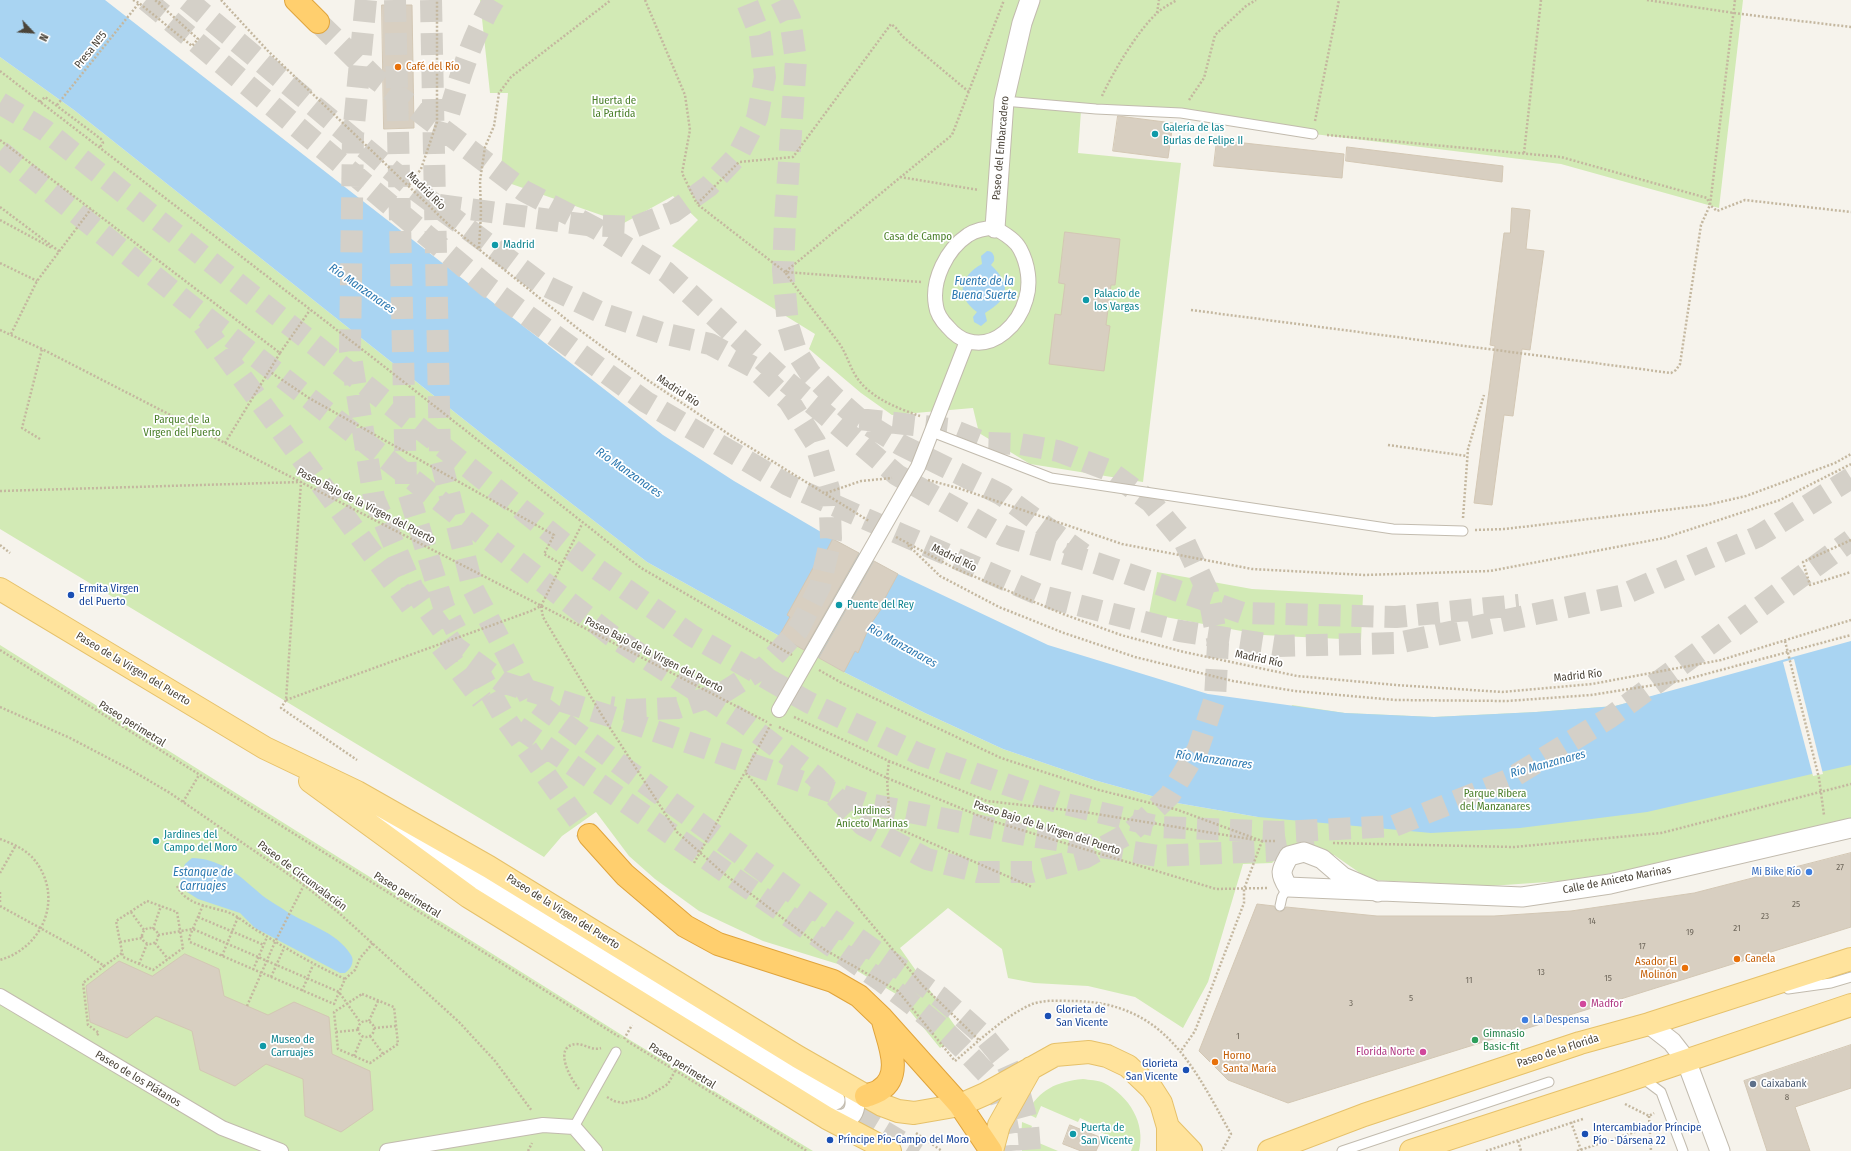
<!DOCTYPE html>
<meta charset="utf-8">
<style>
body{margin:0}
#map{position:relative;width:1851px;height:1151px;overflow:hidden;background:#f6f3ec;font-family:"Fira Sans Condensed",sans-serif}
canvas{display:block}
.north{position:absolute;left:12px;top:12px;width:40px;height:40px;-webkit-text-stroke:3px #fff;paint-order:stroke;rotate:115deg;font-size:11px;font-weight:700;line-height:16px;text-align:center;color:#4b4439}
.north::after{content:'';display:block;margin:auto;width:14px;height:18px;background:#4b4439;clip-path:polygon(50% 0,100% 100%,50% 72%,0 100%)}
</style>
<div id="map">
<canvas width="1851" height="1151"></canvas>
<div class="north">N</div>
</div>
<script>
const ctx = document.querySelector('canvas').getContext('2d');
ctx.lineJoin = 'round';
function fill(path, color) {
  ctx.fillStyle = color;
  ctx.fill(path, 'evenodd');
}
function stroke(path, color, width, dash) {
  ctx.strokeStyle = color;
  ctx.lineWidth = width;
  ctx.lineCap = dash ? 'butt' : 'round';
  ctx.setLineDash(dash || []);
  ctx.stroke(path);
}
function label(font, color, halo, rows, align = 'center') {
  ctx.font = font + ' "Fira Sans Condensed",sans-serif';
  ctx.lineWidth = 3.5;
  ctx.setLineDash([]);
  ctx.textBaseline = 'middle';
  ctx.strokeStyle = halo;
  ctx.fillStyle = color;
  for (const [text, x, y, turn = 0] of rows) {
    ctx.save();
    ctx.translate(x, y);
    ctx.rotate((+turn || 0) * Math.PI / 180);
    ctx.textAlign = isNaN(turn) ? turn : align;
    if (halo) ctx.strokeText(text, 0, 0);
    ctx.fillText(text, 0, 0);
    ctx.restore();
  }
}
const green = new Path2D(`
 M480 0H1743L1719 208 1561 164 1182 118 1081 111 1078 153 1181 163 1143 482 1030 464 979 433 973 408 892 415 861 393 809 349 815 334 672 246 698 220 673 196 624 223 500 180 508 93H490Z
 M0 57 74 110 491 441 647 562 844 672 925 713 1003 749 1094 780 1177 803 1258 817 1292 705 1345 713 1434 717 1536 712 1615 706 1851 644V821L1640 869 1561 881 1490 886 1370 880 1334 855 1278 857 1272 863 1243 864 1208 982 1183 1028 1135 997 1088 986 1034 983 1008 978 1002 949 948 908 900 948 960 1033 940 1048 896 994 854 969 763 941 699 911 655 879 629 856 596 812 562 836 544 857 0 529Z
 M1157 572 1252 589 1363 595 1361 640 1263 635 1149 614Z
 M0 645 625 1037 813 1151H0Z
 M1083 1079C1089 1080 1098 1080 1104 1083 1129 1096 1146 1123 1139 1151H1131L1133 1146 1096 1130 1097 1126 1080 1118 1078 1122 1041 1106 1036 1118 1026 1113C1041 1089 1055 1082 1083 1079Z
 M1022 1122 1032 1126 1027 1138 1058 1151H1022L1021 1142Z`);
const water = new Path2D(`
 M0 0H105L663 435 734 481 833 539 898 574 1048 645 1208 694 1345 713 1434 717 1536 712 1615 706 1851 641V765L1647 812 1520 828 1431 833 1258 817 1177 803 1094 780 1003 749 925 713 844 672 647 562 491 441 74 110 0 57Z
 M987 251C993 251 995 256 994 261L991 265C1012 285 1009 299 985 313L987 321 981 326 974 322 973 317 977 312C955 296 960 276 982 264L981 256Z
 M192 858C204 858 216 862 227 868 240 875 245 881 256 890 264 898 274 903 283 909 304 924 337 931 351 955 355 961 351 969 345 973H340L255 928 240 913 198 899 187 892 183 887 180 877 185 864Z`);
const pier = new Path2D(`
 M1794 659 1823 774 1813 776 1783 662Z`);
const building = new Path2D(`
 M382 5H412L414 128 384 129Z
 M1118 116 1173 123 1168 158 1113 151Z
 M1217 140 1344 154 1342 178 1214 166Z
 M1347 147 1503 166 1502 182 1346 161Z
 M1512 208 1530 210 1526 249 1544 251 1530 350 1522 349 1513 416 1504 415 1492 505 1474 503 1495 346 1490 345 1504 233H1510Z
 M1065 232 1120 239 1115 285H1111L1106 325 1110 326 1104 371 1049 364 1055 314 1061 315 1065 284 1059 283Z
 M833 539 859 553 804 650 779 636 790 617 787 615 818 559 821 561Z
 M874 561 898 574 885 598 888 599 870 625 858 653 855 651 844 672 819 658Z
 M1851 853V927L1288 1103 1228 1080 1199 1051 1257 904 1274 906 1276 910 1279 912 1284 910 1286 907 1377 916H1494L1571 911 1694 893Z
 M185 954 219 969 224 996 268 1015 294 1002 329 1017 332 1054 370 1071 373 1110 341 1132 305 1116 303 1079 266 1064 235 1086 200 1070 192 1031 156 1016 127 1038 90 1022 86 986 119 961 152 976Z
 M1851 1045V1088L1795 1107 1810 1151H1767L1744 1081Z
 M1070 1125 1102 1138 1096 1151H1081L1063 1144Z`);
const minorTunnel = new Path2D(`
 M835 1100 919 1151`);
const motorwayTunnel = new Path2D(`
 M146 0 488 287 646 402 788 485 1042 596 1180 631 1279 646 1398 643 1620 596 1757 537 1851 478
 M187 0 409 185 540 283 604 314 662 333 710 344 753 367 789 401 815 442 829 489 831 538 820 586 798 630 765 666 724 692 677 708 628 710 610 707
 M366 0 353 135 350 351 374 498 413 589 455 647 502 682 641 726 864 803 1031 836 1158 856 1267 851 1314 842
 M395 0 406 485 444 607 456 630
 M431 0 440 457 473 589 530 698 792 892 940 997 984 1036 1007 1064 1019 1091 1028 1125 1030 1151
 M781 0 790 19 796 60 785 221 783 270 788 325 796 351 810 373 833 396 859 419 901 445 1002 495 1083 554
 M318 22 376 79 524 191 597 229 666 272 781 377 897 475 1004 536 1096 563 1243 613 1396 617 1519 605
 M0 103 46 131 590 564 691 635 808 702 921 755 1057 802 1160 827 1280 832 1394 826 1508 780 1609 718 1851 540
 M440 144C455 95 467 45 494 0
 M0 151 185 301 612 636 741 720 815 776 863 825 927 859 978 872H1032L1084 858 1131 832 1170 795 1198 749 1215 698 1218 644 1208 592 1185 543 1151 502 1108 470 1058 451 1020 444 985 443 950 429 859 419
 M439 205 588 225 634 227 673 212 709 186 738 155 757 118 765 77 760 35 746 0
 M203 325 411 606
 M441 646 482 700
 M475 665 504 717 589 835
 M518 727 880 980C914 1005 947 1031 976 1062 981 1068 988 1074 992 1080 1003 1102 1009 1127 1011 1151`);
const path = new Path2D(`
 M133 0 139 3
 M221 0 268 51 450 226 577 328 646 379 730 435 869 521
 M645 0 685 95 690 130 682 173 697 204
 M1647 0 1741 14 1851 27
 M159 3 162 0
 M1157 13 1159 0
 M0 71 372 357 641 568 792 655
 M1102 96C1113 72 1137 32 1156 14 1162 8 1170 4 1177 0
 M1189 100 1204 78 1215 35 1246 6 1256 0
 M40 102 45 97 101 139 103 143 100 147
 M57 105 139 3 192 46 198 39 155 0
 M1315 121 1339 0
 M1327 135 1561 157 1707 198 1710 205 1717 211 1745 200 1851 212
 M0 140 280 353 269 371 309 398 554 535 544 554 561 564
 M1524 153 1541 0
 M900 177 979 190
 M409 185 421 169 437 122V0
 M0 207 60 252
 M0 220 52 248
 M479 248 481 213 480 181 485 147 494 126 499 93 511 77 611 0
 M0 263 37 281
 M921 282 785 272 697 204 739 162 793 157 891 24 896 28 902 36 969 92
 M1191 310 1671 373 1676 370 1680 364 1701 225 1710 205 1735 0
 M0 330 42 349 225 443 767 722
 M11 334 37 281 91 209
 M280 353 310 310
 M920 416C897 408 867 397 854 373 849 364 846 353 839 343 821 319 802 297 785 272L952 135 1004 0
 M40 439 22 428 42 349
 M225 443 269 371
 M1388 445 1467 456
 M928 480 958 488 1122 544 1252 569 1365 575 1490 571 1664 538 1780 500 1851 464
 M0 491 301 482 286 700 281 708 357 760
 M826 493 861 481 892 478
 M1463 518 1468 449 1484 395
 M1475 530 1505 529 1707 505 1746 496 1835 463 1851 454
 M896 537 954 568 1063 614 1121 635 1184 652 1297 676 1396 685 1502 692 1592 684 1721 660 1851 620
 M1851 540 1803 562 1810 585 1851 572
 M0 545 10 553
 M908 545 940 576 999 607 1064 633 1135 657 1233 681 1295 691 1395 700 1507 701 1591 695 1680 681 1851 635
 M541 606 543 617 603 717 677 832 723 873 825 950 898 991 955 1061C979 1041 1002 1018 1030 1005 1043 999 1061 1001 1075 1001 1165 1003 1193 1066 1231 1134L1222 1151
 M1785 641 1819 778 1824 815
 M0 650 621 1038
 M819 670 840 682 1001 758 1099 790 1178 810 1262 841 1244 889V903L1195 1031 1181 1051
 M286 700 531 611 541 606 582 524
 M0 707 70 738 131 770 170 793 304 885 339 913 459 1022 495 1061 532 1111
 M794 717 889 761 987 801 1084 812 1256 840
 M771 724 745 772 923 986 980 1041
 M779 727 887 778 992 821 1216 889 1268 888
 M889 761 887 778 890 825 1032 887
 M183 802 199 775
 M0 839C11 843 23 848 32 857 65 894 45 947 0 960
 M1261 841H1276
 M1333 843 1514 847 1661 833 1851 784
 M694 863 745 772
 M0 873 16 845
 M177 886C186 905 209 906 227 912 239 916 247 925 258 931 287 949 314 965 345 979
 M0 892V904
 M147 901 177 912 183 948 153 970 123 957 116 921Z
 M203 905 189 938 190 942 334 1004 345 979 355 970 360 958 373 943
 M0 906 84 952 104 966 122 953
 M131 912 144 930
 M198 917 264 945
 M142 936a8 8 0 1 1 16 0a8 8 0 1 1-16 0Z
 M153 929 161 906
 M158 935 193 929 258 957 339 992 360 1022
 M120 942 142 938
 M155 943 168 959
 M222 956 238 917
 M139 964 147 944
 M253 970 267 937
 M271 977 284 948
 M302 991 313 965
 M362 994 394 1007 398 1044 370 1063 338 1049 334 1012Z
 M247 1006 275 942 304 885
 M358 1029a8 8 0 1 1 16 0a8 8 0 1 1-16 0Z
 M369 1021 378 1001
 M374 1028 396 1026
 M336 1032 357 1030
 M97 1035 99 1033 88 1025 83 983 104 966
 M370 1036 383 1054
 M624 1039 632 1025
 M627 1041 807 1151
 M354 1056 362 1037
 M579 1089C571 1080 552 1046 576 1044 585 1044 592 1051 601 1048
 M607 1097 614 1101 623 1103 645 1098 668 1084 675 1071
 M1625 1104 1649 1116 1654 1113
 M1649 1116 1651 1151
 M1571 1122 1581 1150
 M916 1133 942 1151
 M1518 1141 1521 1151
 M528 1151 532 1143
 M1486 1151 1583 1119
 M1577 1151 1650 1127`);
const service = new Path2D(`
 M1004 101 1096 109 1181 113 1313 134
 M932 432 1051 478 1393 529 1463 531
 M1280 906 1282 897 1288 887
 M1788 989 1831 983 1851 977
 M1641 1077 1661 1092 1683 1151
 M574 1127 616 1052
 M1342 1151 1549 1082`);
const pedestrian = new Path2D(`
 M995 228C1003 233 1015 239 1020 249 1028 264 1031 283 1026 299 1019 324 995 349 968 341 961 339 953 333 948 327 943 322 937 314 936 306 931 280 947 249 968 235 976 230 986 228 995 228Z
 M779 710 918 467 967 341
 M0 996 222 1128 281 1151
 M387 1151 543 1125 574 1127 595 1151`);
const minor = new Path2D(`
 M995 228 1004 101 1022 23 1030 0
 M367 811 835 1100
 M1378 892 1343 877 1322 859 1304 852 1289 856C1281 870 1279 873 1288 887L1522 897 1610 884 1851 828
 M1649 1024 1672 1042 1686 1060 1720 1151
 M827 1118C832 1118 838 1120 843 1119 858 1116 856 1099 853 1089`);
const primary = new Path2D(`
 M0 589 265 748 357 792 489 867 798 1057 882 1105 898 1111 914 1113 960 1105 985 1094 1055 1055 1089 1052 1107 1056 1128 1066 1152 1089 1161 1103 1168 1127V1151
 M310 781 469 897 827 1118 890 1151
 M1168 1127 1191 1151
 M992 1151 999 1125 1031 1068
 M1269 1151 1364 1115 1580 1043 1649 1024 1851 959
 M1411 1151 1620 1083 1851 1005`);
const motorway = new Path2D(`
 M296 0 318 22
 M589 835 625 875 685 926 718 944 833 981 859 996 882 1018 960 1105 991 1151
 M866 1096C870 1094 876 1093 880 1090 904 1075 888 1042 883 1021`);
const markers = [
 [398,67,4,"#e8710a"],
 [1155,134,4,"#0f9aa8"],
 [495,245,4,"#0f9aa8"],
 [1086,300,4,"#0f9aa8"],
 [71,595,4,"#1a4fb4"],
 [839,605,4,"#0f9aa8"],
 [156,841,4,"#0f9aa8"],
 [1809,872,4,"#3f7fe0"],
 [1737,959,4,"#e8710a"],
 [1685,968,4,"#e8710a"],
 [1583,1004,4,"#d1479c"],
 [1048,1016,4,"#1a4fb4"],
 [1525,1020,4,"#3f7fe0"],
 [1475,1040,4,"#2e9e5b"],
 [263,1046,4,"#0f9aa8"],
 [1423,1052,4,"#d1479c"],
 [1215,1062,4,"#e8710a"],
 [1186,1070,4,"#1a4fb4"],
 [1753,1084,4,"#5c6f8a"],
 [1073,1134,4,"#0f9aa8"],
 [1585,1134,4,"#1a4fb4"],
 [830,1140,4,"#1a4fb4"]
];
const numberNames = [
 ["27",1840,867],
 ["25",1796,904],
 ["23",1765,916],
 ["14",1592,921],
 ["21",1737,928],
 ["19",1690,932],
 ["17",1642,946],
 ["13",1541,972],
 ["15",1608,978],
 ["11",1469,980],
 ["5",1411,998],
 ["3",1351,1003],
 ["1",1238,1036],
 ["8",1787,1097]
];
const streetNames = [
 ["Presa Nº5",91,50,-51],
 ["Paseo del Embarcadero",1001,148,-85],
 ["Madrid Río",426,191,45],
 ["Madrid Río",678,391,33],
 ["Paseo Bajo de la Virgen del Puerto",366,506,27],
 ["Madrid Río",954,558,26],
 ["Paseo Bajo de la Virgen del Puerto",654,655,27],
 ["Madrid Río",1259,659,12],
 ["Paseo de la Virgen del Puerto",133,669,31],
 ["Madrid Río",1578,676,-6],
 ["Paseo perimetral",132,724,32],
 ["Paseo Bajo de la Virgen del Puerto",1047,828,18],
 ["Paseo de Circunvalación",302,876,37],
 ["Calle de Aniceto Marinas",1617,880,-11],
 ["Paseo perimetral",407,895,32],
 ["Paseo de la Virgen del Puerto",563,912,32],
 ["Paseo de la Florida",1558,1051,-18],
 ["Paseo perimetral",682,1066,32],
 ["Paseo de los Plátanos",138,1079,31]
];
const foodNames = [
 ["Café del Río",406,67],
 ["Canela",1745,959],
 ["Asador El",1677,962,"right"],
 ["Molinón",1677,975,"right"],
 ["Horno",1223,1056],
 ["Santa María",1223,1069]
];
const parkNames = [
 ["Huerta de",614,101],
 ["la Partida",614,114],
 ["Casa de Campo",918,237],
 ["Parque de la",182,420],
 ["Virgen del Puerto",182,433],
 ["Parque Ribera",1495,794],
 ["del Manzanares",1495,807],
 ["Jardines",872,811],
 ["Aniceto Marinas",872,824]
];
const cultureNames = [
 ["Galería de las",1163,128],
 ["Burlas de Felipe II",1163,141],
 ["Madrid",503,245],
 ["Palacio de",1094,294],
 ["los Vargas",1094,307],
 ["Puente del Rey",847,605],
 ["Jardines del",164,835],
 ["Campo del Moro",164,848],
 ["Museo de",271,1040],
 ["Carruajes",271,1053],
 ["Puerta de",1081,1128],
 ["San Vicente",1081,1141]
];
const transitNames = [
 ["Ermita Virgen",79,589],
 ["del Puerto",79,602],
 ["Glorieta de",1056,1010],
 ["San Vicente",1056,1023],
 ["Glorieta",1178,1064,"right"],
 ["San Vicente",1178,1077,"right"],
 ["Intercambiador Príncipe",1593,1128],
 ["Pío - Dársena 22",1593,1141],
 ["Príncipe Pío-Campo del Moro",838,1140]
];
const shopNames = [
 ["Mi Bike Río",1801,872],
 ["La Despensa",1533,1020,"left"]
];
const hotelNames = [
 ["Madfor",1591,1004],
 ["Florida Norte",1415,1052,"right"]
];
const leisureNames = [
 ["Gimnasio",1483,1034],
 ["Basic-fit",1483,1047]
];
const serviceNames = [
 ["Caixabank",1761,1084]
];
const waterNames = [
 ["Fuente de la",984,282],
 ["Buena Suerte",984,296],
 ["Río Manzanares",362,289,35],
 ["Río Manzanares",629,473,35],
 ["Río Manzanares",902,646,29],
 ["Río Manzanares",1214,760,8],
 ["Río Manzanares",1548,764,-15],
 ["Estanque de",203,873],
 ["Carruajes",203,887]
];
fill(green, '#d2eab5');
fill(water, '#a9d4f2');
fill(pier, '#f6f3ec');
fill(building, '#d8cfc1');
stroke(building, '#d3c7b4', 1);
stroke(minorTunnel, '#d4d0c8', 19, [19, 10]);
stroke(motorwayTunnel, '#d4d0c8', 22, [22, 11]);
stroke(service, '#c2bbae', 11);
stroke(pedestrian, '#c2bbae', 16);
stroke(minor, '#c2bbae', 21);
stroke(primary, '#e6c16a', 24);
stroke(motorway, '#e0a43c', 24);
stroke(path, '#c4b79f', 2.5, [2, 2]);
stroke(service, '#fff', 9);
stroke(pedestrian, '#fff', 14);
stroke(minor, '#fff', 19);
stroke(primary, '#ffe39c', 22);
stroke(motorway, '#ffcf6e', 22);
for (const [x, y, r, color] of markers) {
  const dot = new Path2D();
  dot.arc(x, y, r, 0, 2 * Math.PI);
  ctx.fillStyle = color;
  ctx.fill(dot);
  stroke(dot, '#fff', 1.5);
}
label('9px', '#6e675b', null, numberNames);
label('11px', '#4b4439', '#fff', streetNames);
label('11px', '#c56008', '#fff', foodNames, 'left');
label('11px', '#4a7f2a', '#fff', parkNames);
label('11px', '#0d838f', '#fff', cultureNames, 'left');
label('11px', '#164399', '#fff', transitNames, 'left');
label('11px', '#366cbe', '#fff', shopNames, 'right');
label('11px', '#b23c85', '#fff', hotelNames, 'left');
label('11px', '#27864d', '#fff', leisureNames, 'left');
label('11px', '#4e5e75', '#fff', serviceNames, 'left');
label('italic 12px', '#2e7ab2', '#fff', waterNames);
</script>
